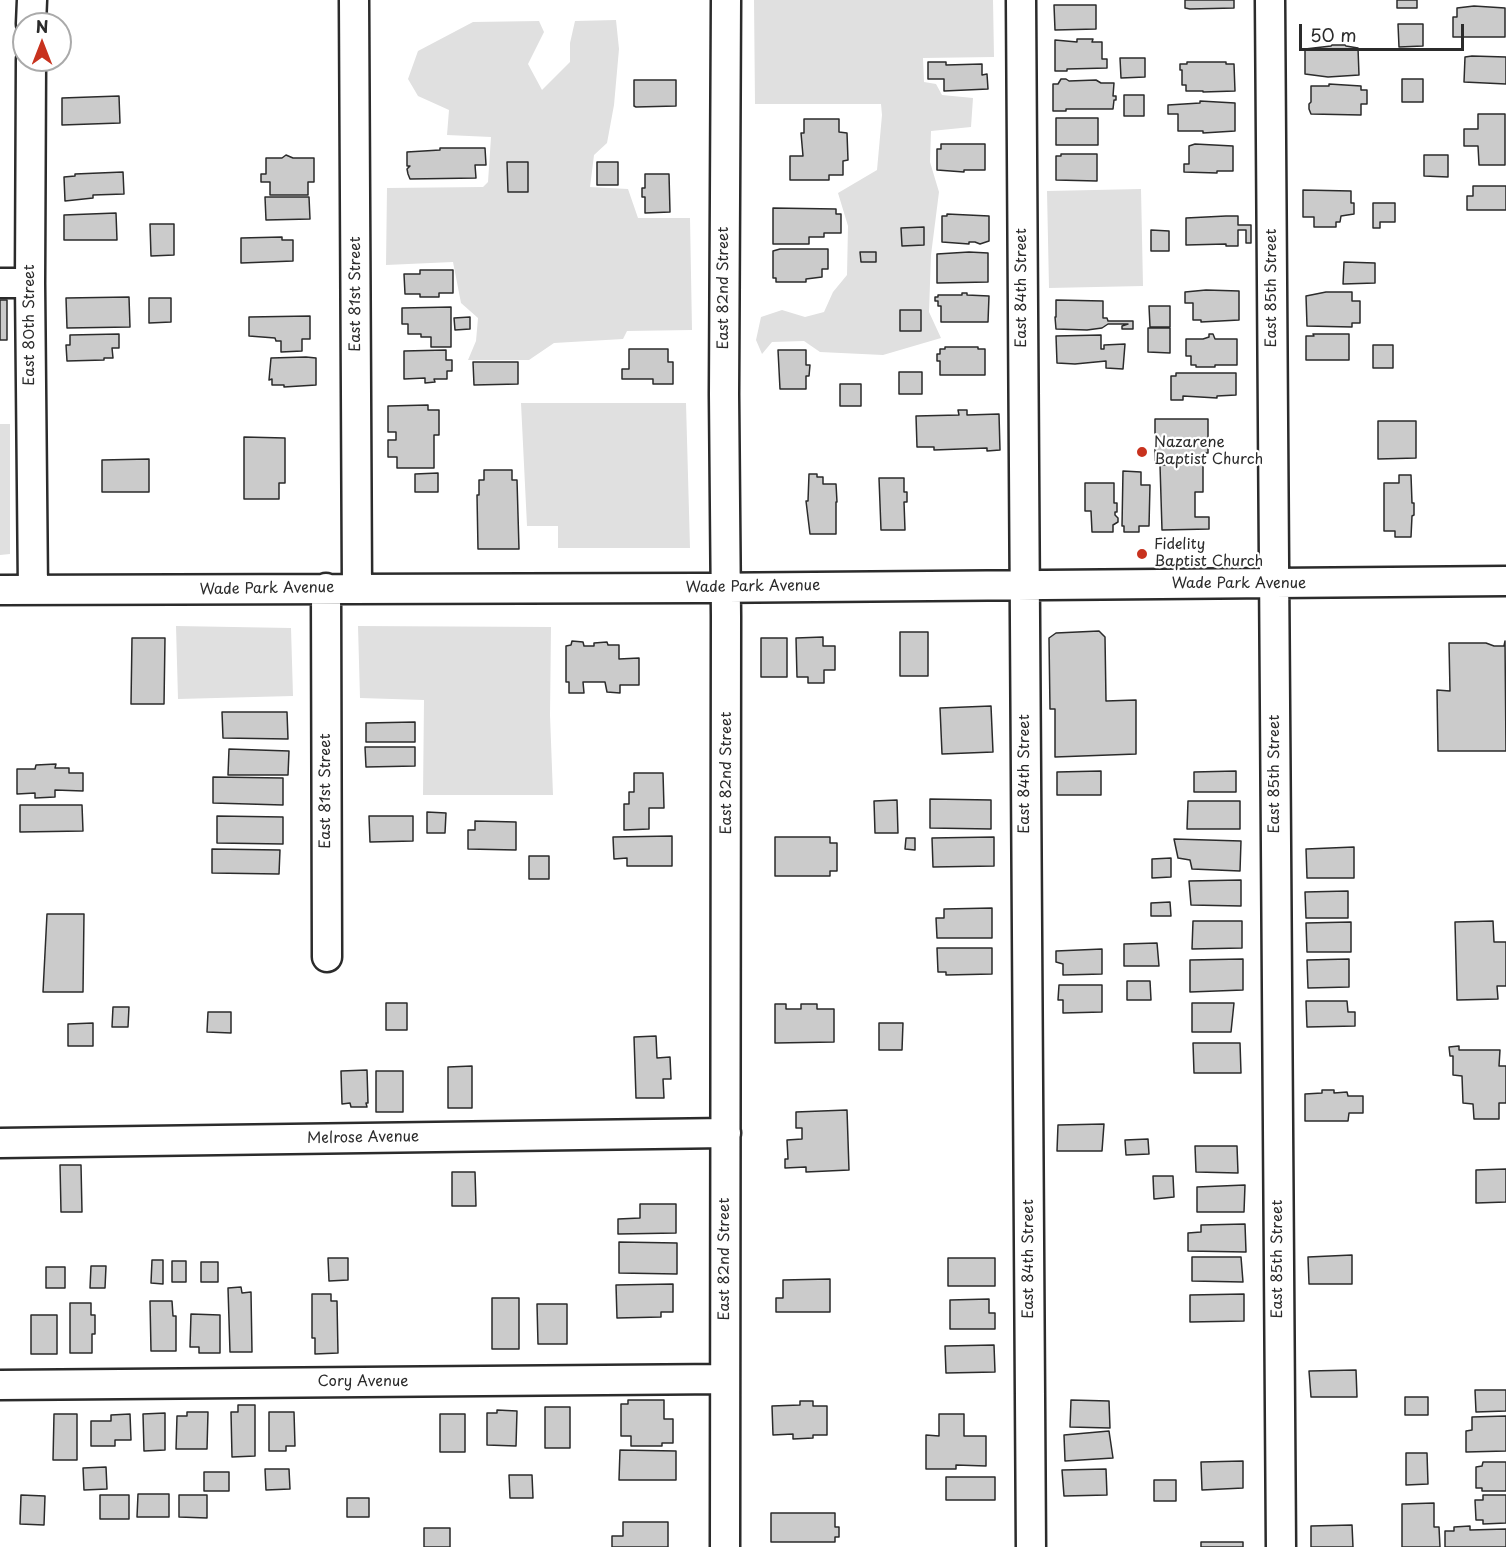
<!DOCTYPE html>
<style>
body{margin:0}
#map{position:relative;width:1506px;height:1547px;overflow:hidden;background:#fff;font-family:"Playpen Sans",sans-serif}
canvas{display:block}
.north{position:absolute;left:12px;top:12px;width:60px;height:60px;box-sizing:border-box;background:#fff;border:2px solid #aaa;border-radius:50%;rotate:0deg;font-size:16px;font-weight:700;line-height:24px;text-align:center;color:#2b2b2b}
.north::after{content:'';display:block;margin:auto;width:21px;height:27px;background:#c8321e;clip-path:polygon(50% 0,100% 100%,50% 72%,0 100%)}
.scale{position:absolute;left:1299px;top:24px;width:165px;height:27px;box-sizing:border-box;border:3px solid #2b2b2b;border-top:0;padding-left:8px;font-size:18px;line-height:21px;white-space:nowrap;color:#2b2b2b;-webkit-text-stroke:4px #fff;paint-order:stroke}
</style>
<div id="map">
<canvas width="1506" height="1547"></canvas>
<div class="north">N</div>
<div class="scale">50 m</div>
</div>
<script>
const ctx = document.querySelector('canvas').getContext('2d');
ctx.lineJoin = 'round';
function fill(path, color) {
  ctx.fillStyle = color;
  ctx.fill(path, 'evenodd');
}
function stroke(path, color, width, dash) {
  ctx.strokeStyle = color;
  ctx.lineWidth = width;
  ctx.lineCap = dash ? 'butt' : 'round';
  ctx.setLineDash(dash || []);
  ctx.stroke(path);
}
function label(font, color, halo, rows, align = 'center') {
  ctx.font = font + ' "Playpen Sans",sans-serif';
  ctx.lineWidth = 4.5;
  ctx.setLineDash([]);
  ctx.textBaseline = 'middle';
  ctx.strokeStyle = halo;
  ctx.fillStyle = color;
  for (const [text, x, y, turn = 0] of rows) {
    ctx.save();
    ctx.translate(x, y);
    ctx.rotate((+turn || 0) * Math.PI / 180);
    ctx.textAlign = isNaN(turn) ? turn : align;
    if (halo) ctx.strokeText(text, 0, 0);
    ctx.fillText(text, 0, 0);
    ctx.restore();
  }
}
const green = new Path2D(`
 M754 0H993L994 57 923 58 924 82 936 84 942 95 973 98 971 127 931 131 930 162 939 192 931 255 929 312 941 338 883 355 820 352 804 341 772 342 762 354 756 340 761 317 782 310 805 317 824 312 833 292 847 275 848 226 838 193 877 170 882 115 881 104H755Z
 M616 20 619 49 614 105 607 143 594 155 590 187 628 189 638 218H690L692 330 627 331 623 339 554 343 529 360H468L476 341 478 318 461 303 453 262 386 265 387 188 483 187 488 182 491 137 447 135 449 110 418 96 408 79 418 51 473 22 539 21 544 32 528 64 542 90 570 62V43L575 21Z
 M1141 189 1143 286 1049 288 1047 191Z
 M521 403H686L690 548H558V526H527Z
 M0 424H10V554L0 555Z
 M176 626 291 628 293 696 178 699Z
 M358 626 551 627 550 715 553 795H423L424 700 360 698Z`);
const building = new Path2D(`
 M1185 0H1234V8L1190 9 1185 8Z
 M1397 0H1417V8H1397Z
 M1054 5H1096V29L1055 30Z
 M1474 6 1505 8V37H1453V17H1457V8Z
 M1398 24H1423V46L1399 47Z
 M1077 39H1093L1092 42H1102V59H1107V68L1067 69V71H1055V40L1077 42Z
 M1332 45H1345L1346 46 1358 48 1359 75 1328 77 1305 74V49L1331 46Z
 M1472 56 1506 57V84L1464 82 1465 57Z
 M1120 58H1145V77L1121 78Z
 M928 62H946V65L982 64V75L987 74 988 89 944 91V79H928Z
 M1187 62H1226V64H1234L1235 91 1203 92V91H1186V85H1182V70H1180V64H1187Z
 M1061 79H1066L1069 81 1096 80 1101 83H1114L1113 96H1116V100H1114L1113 109H1066V111H1053V84H1058Z
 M1402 79H1423V102H1402Z
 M634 80H676V106L636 107 634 106Z
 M1329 84 1361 86V90H1367V104H1361V115L1311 114 1309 109V104L1311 102V86H1329Z
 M1124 95H1144V116H1124Z
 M119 96 120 123 62 125V98Z
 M1200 101 1235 103V131L1203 133V131H1178V114H1168V105L1200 103Z
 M1478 114H1505V165H1479L1478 146H1464V129H1478Z
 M1056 118H1098V145H1056Z
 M804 119H839V132L847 133 848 160 843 161V175H829V180H790V156H803L801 133H804Z
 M941 144H985V170H964V172L937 170V149H941Z
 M1195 144 1233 146V171H1217V173L1184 172V164H1189V146Z
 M440 148H485L486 165H475L476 178 410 179 408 174 407 169 410 166H407V152L440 150Z
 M1061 154H1097V181L1056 180V156H1061Z
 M286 155 293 158H314V182H308V195H270V182H261V174H266V158H282Z
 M1424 155H1448V177L1424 176Z
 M507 162H528V192H508Z
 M597 162H618V185H597Z
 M123 172 124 194 93 195V198L65 201 64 177 75 176V174Z
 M645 174H669L670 212 645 213V197H642V188H645Z
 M1473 186H1506V210H1467V196H1473Z
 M1303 190 1351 191V203H1354V214L1341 216 1340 222H1336V227H1314V217H1303Z
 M265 197H309L310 219 266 220Z
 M1373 203H1395V222H1380V228H1373Z
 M773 208 836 209V214H841V233H824V237H809V244H773Z
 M116 213 117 240H64V215Z
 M947 214 989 216V241L980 244 975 242H969V244L942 242V216H947Z
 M1226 216H1238V225H1251V243H1246V230H1238V246H1226V244L1186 245V218Z
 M150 224H174V255L151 256Z
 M924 227V245L902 246 901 228Z
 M1151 230 1169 231V251H1151Z
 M282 237V240H293V261L241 263V238Z
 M780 249H828V269H822V277L806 279V282H776V278H773V251Z
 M860 252H876V262H861Z
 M969 252 988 253V282L937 283V254Z
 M1344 262 1375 263V283L1343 284Z
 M420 270H453V293H439V297H420V294H405L404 274H420Z
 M1206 290 1239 291V320L1201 322V320H1193V303H1185V292Z
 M1326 292H1352V301H1360V323H1352V327L1307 326 1306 296Z
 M962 293H967V295L989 296 988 322H941V306H938V301H935V297H938V295H962Z
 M129 297 130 327 67 328 66 298Z
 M149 298H171V322L149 323Z
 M0 300H7V340H0Z
 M1056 300 1103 301V318H1107L1108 321H1133V329H1122V326L1128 324H1108L1102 328 1087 330 1056 329 1055 317H1056Z
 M1149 306H1170V327H1150Z
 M451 307V347H431V337H421V334H408V324H402V308Z
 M900 310H921V331H900Z
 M310 316V339H302V351L281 352V341H276L275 338 249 336V317Z
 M470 317V329L455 330 454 318Z
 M1148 328H1170V353L1148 352Z
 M119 334V348H112L113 358H104V360L67 361 66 345H70V335Z
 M1209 334H1213L1215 339H1237V365H1215V367H1196V365H1191V356H1186V339H1203L1209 337Z
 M1313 334H1349V360H1306V336H1314Z
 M1101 335V349H1104V345L1125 344 1123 369 1106 368V361L1075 364 1057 363 1056 336Z
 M1373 345H1393V368H1373Z
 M945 347H978V349H985V375H940V361H937V354H940V349H945Z
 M629 349H668V362H673V384H653V379H622V369H629Z
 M446 350V360H452V371H447V379H434L435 382 425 383V378L404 379V351Z
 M778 350H806V365H810L809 376H806V389H780Z
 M306 357 316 358V385L284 387V385H272V379L269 380 271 358Z
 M473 362H518V384L474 385Z
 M899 372H922V394H899Z
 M1176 373H1236V395L1217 396V398L1183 396V400H1171V376H1176Z
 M840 384H861V406H840Z
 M428 405V410H439V435H434V468H397V457H388V440H396V432H388V406Z
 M958 410H967V415L999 414 1000 450 987 451V448L934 450V447H917L916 416 959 415Z
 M1155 419H1208V453H1203V492H1195V517H1209V529L1162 530 1160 465H1165V461H1155Z
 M1378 421H1416V458L1378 459Z
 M244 437 285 438V483H279V499H244Z
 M149 459V492H102V460Z
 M484 470H512V480H517L519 549H478L477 495H479V480H484Z
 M1123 471 1141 472V485H1150L1149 526H1139V532H1124V526H1122Z
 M438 473V492H415V474Z
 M809 474H817V477H823V484H836L837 502H836V534H810L806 501H808Z
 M1399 475H1411L1412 503H1414V515L1412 516 1411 537H1395V531H1384V483H1399Z
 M879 478H904V492H907V502H904L905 530H881Z
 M1085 483H1114V503H1117V512H1115V515L1118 518V522L1113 525V532H1092L1091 511H1085Z
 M1099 631 1105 637 1106 701 1136 700V754L1055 757V709H1050L1049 638 1056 633Z
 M900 632H928V676H900Z
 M823 637V646H835V670H824V683H808V677H797L796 638Z
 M132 638H165L164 704H131Z
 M761 638H787V677H761Z
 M572 641 583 642 584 646H594V643L607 642 608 645H619V659L639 658V685H620V693L607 692 605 682H583L584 693H569V682H566V646L571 645Z
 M1505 641 1506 751H1438L1437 690 1450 691 1449 643H1486L1494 646H1504Z
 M991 706 993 752 942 754 940 708Z
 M222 712H287L288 739 223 738Z
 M415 722V742H366V723Z
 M365 747H415V766L366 767Z
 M229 749 289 751 288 775H228Z
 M56 764 55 768H69V773H83V791L55 790V797L35 798V793L17 794V769H35L36 765Z
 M1101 771V795H1057V772Z
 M1236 771V792H1194V772Z
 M634 773H663L664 808H649V829L624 830V804H629V792H634Z
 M213 777 283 778V805L213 803Z
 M930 799 991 800V829L930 828Z
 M897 800 898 833H875L874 801Z
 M1188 801H1240V829H1187Z
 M20 805H82L83 831 20 832Z
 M427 812 446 813 445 833H427Z
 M217 816 283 817V844L217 843Z
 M369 816H413V841L370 842Z
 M475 821 516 822V850L468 849V830H475Z
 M672 836V866H627V858L614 859 613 837Z
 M775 837H830V843H837V871H830V876H775Z
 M994 837V866L933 867 932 838Z
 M906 838H915V850L905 849Z
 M1174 839 1241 841 1240 871 1192 869 1190 860 1178 858Z
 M1354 847V878H1307L1306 849Z
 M212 849 280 850 279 874 212 873Z
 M529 856H549V879H529Z
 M1171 858V877L1152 878V859Z
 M1241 880V906L1191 905 1189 881Z
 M1348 891V918H1306L1305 892Z
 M1170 902 1171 916H1151V903Z
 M992 908V938H937L936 918H944V909Z
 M47 914H84L83 992H43Z
 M1193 921H1242V948L1192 949Z
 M1493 921 1494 942H1506V986H1497L1498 999 1457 1000 1455 922Z
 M1351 922V952H1307L1306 923Z
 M1157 943 1159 966H1124V944Z
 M937 948H992V974L946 975V972H938Z
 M1102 949V974L1063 975V964L1056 962V951Z
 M1243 959V990L1190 992V960Z
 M1349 959V987L1308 988 1307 960Z
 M1127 981H1150L1151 1000H1127Z
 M1059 985H1102V1012L1063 1013V1000H1058Z
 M1306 1001H1347L1348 1012H1355V1026L1307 1027Z
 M386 1003H407V1030H386Z
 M1192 1003H1234L1231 1032H1192Z
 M775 1004H786V1009H801V1004H817V1009H834V1042L775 1043Z
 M113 1007H129L128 1027H112Z
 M208 1012H231V1033L207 1032Z
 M93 1023V1046H68V1024Z
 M879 1023H903L902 1050H879Z
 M656 1036 657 1058 670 1057 671 1079H663L664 1098H636L634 1037Z
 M1193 1043H1240L1241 1073H1194Z
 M1459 1046V1050H1500L1499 1066H1506V1103H1499V1119H1474L1473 1104 1463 1103 1462 1076 1453 1075V1056H1450L1449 1047Z
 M472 1066V1108H448V1067Z
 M367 1070 368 1103H366L367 1107H351L350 1103 342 1104 341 1071Z
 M376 1071H403V1112H376Z
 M1322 1090H1334V1093L1347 1092 1348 1096H1363V1113H1349L1348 1121H1305V1094L1322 1093Z
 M847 1110 849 1170 806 1172V1167L785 1168V1159H788L787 1140 802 1139V1128H796V1112Z
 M1104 1124 1102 1151H1057L1058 1125Z
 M1148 1139 1149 1154 1126 1155 1125 1140Z
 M1195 1146H1237L1238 1173 1196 1172Z
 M60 1165H81L82 1212H61Z
 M1506 1169V1202L1476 1203V1170Z
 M452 1172H475L476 1206H452Z
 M1153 1176H1173L1174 1197 1154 1199Z
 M1245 1185 1244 1212H1197V1187Z
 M640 1204H676V1233L618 1234V1219L640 1218Z
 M1245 1224 1246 1252 1188 1251V1233L1201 1232V1225Z
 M619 1242 677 1243V1274L619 1273Z
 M1352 1255V1284H1309L1308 1257Z
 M1192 1257H1241L1243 1282 1192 1281Z
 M328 1258H348V1280L329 1281Z
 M948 1258H995V1286H948Z
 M152 1260H163V1284L151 1283Z
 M172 1261H186V1282H172Z
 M201 1262H218V1282H201Z
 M91 1266H106L105 1288H90Z
 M46 1267H65V1288H46Z
 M830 1279V1312H776V1298H783V1280Z
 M673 1284V1312H661V1317L617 1318 616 1285Z
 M241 1287 242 1293 251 1292 252 1352H230L228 1288Z
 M312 1294H331V1301H337L338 1353 315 1354V1338H312Z
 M1244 1294V1321L1190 1322V1295Z
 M492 1298H519V1349H492Z
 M989 1299V1313H995V1329H950V1300Z
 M150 1301H172L173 1316H176V1351H151Z
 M70 1303H91V1315H95V1334H92V1353H70Z
 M537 1304H567V1344H538Z
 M191 1314 220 1315V1353H199V1347H190Z
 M31 1315H57V1354H31Z
 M994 1345 995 1372 946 1373 945 1346Z
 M1356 1370 1357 1397H1311L1309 1371Z
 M1475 1390H1506V1411L1476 1412Z
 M1405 1397H1428V1415H1405Z
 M628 1400H664V1419H673V1443H662V1446H631V1436H621V1404H628Z
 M1071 1400 1109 1401 1110 1428 1070 1427Z
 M800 1401H813V1406H827V1435H813V1438L793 1439V1434L773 1435 772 1406 800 1405Z
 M238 1405H255V1456L232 1457 231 1412H238Z
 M545 1407H570V1448H545Z
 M497 1410 517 1411 516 1446 487 1445V1413H497Z
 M187 1412H208L207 1449H176L177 1416H187Z
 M269 1412H294L295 1446H286V1451H269Z
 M165 1413V1450L144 1451 143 1414Z
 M54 1414H77V1460H53Z
 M130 1414 131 1440H115V1446H91V1421H111V1415Z
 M440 1414H465V1452H440Z
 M939 1414H964V1436H986V1466L956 1465V1469H926V1435L939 1436Z
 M1506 1416V1451L1466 1452V1431L1472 1430V1417Z
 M1109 1431 1113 1458 1065 1461 1064 1435Z
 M620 1450 676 1451V1480H619Z
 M1406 1453H1427L1428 1484 1406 1485Z
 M1243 1461V1488L1202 1490 1201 1462Z
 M1483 1462H1506V1491H1482V1488H1476V1467L1482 1466Z
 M106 1467 107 1489 84 1490 83 1468Z
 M265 1469H289L290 1489 266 1490Z
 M1106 1469 1107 1495 1064 1496 1062 1470Z
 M204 1472H229V1491H204Z
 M509 1475H532L533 1498H510Z
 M946 1477H995V1500H946Z
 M1154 1480H1176V1501H1154Z
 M138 1494H169V1517H137Z
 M21 1495 45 1496 44 1525 20 1524Z
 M100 1495H129V1519H100Z
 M179 1495H207V1518L179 1517Z
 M1483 1495H1506V1523L1483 1524V1520H1476L1475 1500H1483Z
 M347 1498H369V1517H347Z
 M1434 1503V1527H1439L1440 1547H1402V1504Z
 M771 1513H835V1527H839V1537H835V1542H771Z
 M623 1522H668V1547H612V1536H623Z
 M1352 1525 1353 1547H1311V1526Z
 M1470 1526V1530L1506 1529V1547H1445V1531H1454V1527Z
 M424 1528H450V1547H424Z
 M1201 1542H1243V1547H1201Z`);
const minor = new Path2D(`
 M354 0 357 588
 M1021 0 1031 1547
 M1270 0 1281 1547
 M31 24 32 0
 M31 60 30 283 33 590
 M0 283H30
 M326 588 327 957
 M0 590 699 588 1506 581
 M0 1143 726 1133
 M0 1385 725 1379
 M725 1547 726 616 724 394 726 0`);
const markers = [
 [1142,452,6,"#c8321e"],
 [1142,554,6,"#c8321e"]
];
const streetNames = [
 ["East 82nd Street",724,288,-90],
 ["East 84th Street",1022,288,-90],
 ["East 85th Street",1272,288,-90],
 ["East 81st Street",356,294,-90],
 ["East 80th Street",30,325,-90],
 ["Wade Park Avenue",1239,584],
 ["Wade Park Avenue",753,587,-1],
 ["Wade Park Avenue",267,589,-1],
 ["East 82nd Street",727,773,-90],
 ["East 84th Street",1025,774,-90],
 ["East 85th Street",1275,774,-90],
 ["East 81st Street",326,791,-90],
 ["Melrose Avenue",363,1138,-1],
 ["East 82nd Street",725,1259,-90],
 ["East 84th Street",1029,1259,-90],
 ["East 85th Street",1278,1259,-90],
 ["Cory Avenue",363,1382]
];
const poiNames = [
 ["Nazarene",1154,443],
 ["Baptist Church",1154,460],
 ["Fidelity",1154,545],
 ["Baptist Church",1154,562]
];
fill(green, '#e0e0e0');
fill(building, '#cbcbcb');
stroke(building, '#2b2b2b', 1.5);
stroke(minor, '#2b2b2b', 33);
stroke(minor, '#fff', 28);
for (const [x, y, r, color] of markers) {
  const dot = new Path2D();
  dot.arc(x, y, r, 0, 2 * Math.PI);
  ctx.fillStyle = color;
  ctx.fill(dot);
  stroke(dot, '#fff', 2);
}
label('15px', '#2b2b2b', '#fff', streetNames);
label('15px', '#2b2b2b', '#fff', poiNames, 'left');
</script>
